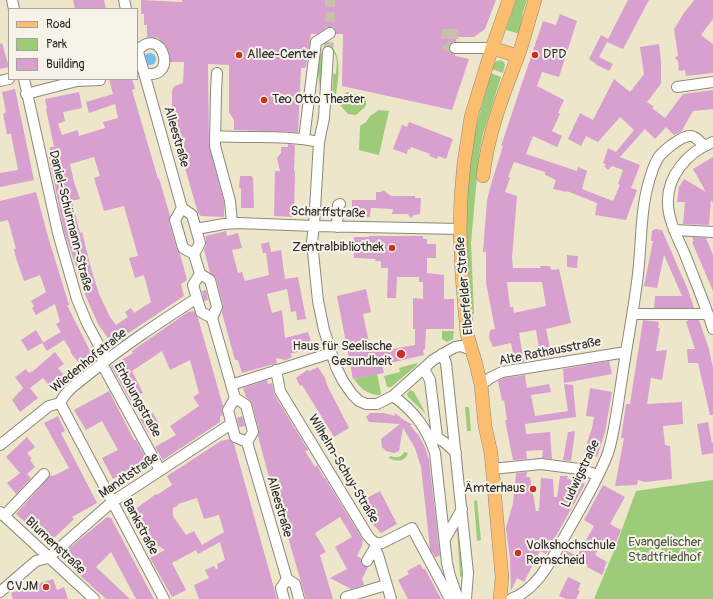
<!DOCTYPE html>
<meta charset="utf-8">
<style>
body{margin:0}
#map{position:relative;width:713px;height:599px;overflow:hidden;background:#eee6cb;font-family:Pangolin,sans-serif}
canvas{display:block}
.legend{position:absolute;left:8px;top:8px;width:130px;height:72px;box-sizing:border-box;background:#f7f3e8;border:1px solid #a5a39c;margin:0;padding:5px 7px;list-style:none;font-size:12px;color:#2b2b2b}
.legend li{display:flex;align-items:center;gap:8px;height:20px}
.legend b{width:20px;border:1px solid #a5a39c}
</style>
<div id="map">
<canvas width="713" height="599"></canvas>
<ul class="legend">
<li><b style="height:5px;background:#fbbd6e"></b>Road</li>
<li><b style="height:11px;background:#9ccb79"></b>Park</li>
<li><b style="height:11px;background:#d7a0ce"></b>Building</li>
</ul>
</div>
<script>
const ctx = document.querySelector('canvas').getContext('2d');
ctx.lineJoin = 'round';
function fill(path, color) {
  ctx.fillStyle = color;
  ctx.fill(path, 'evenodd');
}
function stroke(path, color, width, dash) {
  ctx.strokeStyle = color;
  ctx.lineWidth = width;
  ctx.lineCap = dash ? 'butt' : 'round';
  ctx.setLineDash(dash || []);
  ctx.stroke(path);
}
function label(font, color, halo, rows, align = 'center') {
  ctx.font = font + ' Pangolin,sans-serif';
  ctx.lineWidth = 4;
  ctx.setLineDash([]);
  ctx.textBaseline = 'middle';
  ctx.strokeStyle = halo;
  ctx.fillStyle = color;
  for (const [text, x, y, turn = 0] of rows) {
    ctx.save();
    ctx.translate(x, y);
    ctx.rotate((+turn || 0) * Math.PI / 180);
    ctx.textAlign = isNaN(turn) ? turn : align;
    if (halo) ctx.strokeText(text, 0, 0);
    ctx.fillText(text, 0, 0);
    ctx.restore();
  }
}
const green = new Path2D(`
 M516 0H527L523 12 520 34 506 30Z
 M327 49 334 50C343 62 336 90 335 104H332L333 74 335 73 336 75C336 67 339 58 333 52L323 55 321 89H320C319 77 313 54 327 49Z
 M500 60 504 62 505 65 503 73 492 69 495 62Z
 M491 73 501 77 483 134 479 154 471 243 474 314 470 315 465 250V200L475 131Z
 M347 92 362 96 366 100V106L356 115 348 114 340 105 342 96Z
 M379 110 389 111 379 155 359 150 360 126 366 122 370 116Z
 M442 331H454L453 339 447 342 442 339Z
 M417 363V365L391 387H387L384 376 400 372 399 368Z
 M377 374 381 393 380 395C368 395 360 388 354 379Z
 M410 390 414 392 426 414 408 397 407 394Z
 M465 407H469L471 431H467Z
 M404 452 408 453C405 462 397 462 389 458L390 456C396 458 401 458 404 452Z
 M713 480V599H594L614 551 636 491Z
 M477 500 481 540 477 541 474 501Z
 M457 529 458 530 462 576 461 577 460 576Z`);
const water = new Path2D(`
 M144 59a6 6 0 1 1 12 0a6 6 0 1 1-12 0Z`);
const building = new Path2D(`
 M73 0H104L106 9H75Z
 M141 0 182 2V0H496L485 29 474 37H456V42H452L449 45V51L451 53 455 54V56L469 59 452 110 342 86 343 34H336L335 29 329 27 317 34H311L306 66 305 68H301L298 132 234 130V120L229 112V65L208 64 209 146 224 202V217L201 216 198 213 172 123V92L173 88 175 86 183 83 184 62H170L169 53 164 43 158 38 147 37V25H144V14H141Z
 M628 0H649L623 49 607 42 608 40 599 57 613 64 609 71 595 64 597 60 595 63 589 59 601 35 608 39Z
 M694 0H713V19L701 35 713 44V73L686 76 685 70 679 71 678 61 675 58 678 55 674 29 684 13Z
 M560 14 577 21 559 77 542 72 537 86 564 100 558 113 560 114 552 131 562 136 557 147 533 136 526 154 577 171 578 167 587 171 582 189 613 201 620 185 618 184 623 170 612 166 608 170 604 166 606 164 603 163 608 148 616 152 634 130 620 117 598 142 586 136 581 146 568 139 580 113 593 120 614 79 630 92 644 74 640 47 659 44 661 61V84L647 102 654 107 652 108 665 118 683 94 713 90V109L693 111 681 132 674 135 666 127 655 139 645 129 620 157 640 165 631 188 637 190 626 220 595 215 597 203 567 191V192L553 189 556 180 545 175V172L514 162 508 177 510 178 505 192 517 196 512 258 513 268H541L540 266H550L551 270 559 269 571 323 546 329 552 357 541 359 536 330 519 333 524 362 515 363 511 343 493 347 489 338 490 330 495 329 486 283V252H483L487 200 492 181 503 146H501L543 21 556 25ZM507 282H542L546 306 514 313 513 307H510Z
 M2 43 9 67 0 69V44Z
 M109 79H132L135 89 132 90 158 179 159 178 170 216 169 222 177 250 180 254 187 280 181 284 184 296 112 344 98 324 87 299 64 231 48 152 50 151V147H54L46 109 47 108 45 99 79 92 82 108 63 112 65 121 58 124 62 135 78 130 79 136 105 128 103 122 118 118 115 104 89 113 86 102 113 94ZM94 157 100 176 94 178 104 211 124 206 138 256 129 258 135 278 144 275 151 302 134 313 131 308 125 312 128 317 116 325 110 317 99 294 91 268 82 232 80 233 72 201 80 199 74 182 70 164Z
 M15 89 34 180 0 187V173L18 170 11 134H7L3 114 6 112 2 92Z
 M409 122 453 139 446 159 438 156 437 159 429 156 430 154 411 147 410 150 408 149 407 154 393 149 402 125 407 127Z
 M288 144 295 145 294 171H295L294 217 274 216 275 171H280L277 158 281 153V147H288Z
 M713 157V203L711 200 709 225 683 224 685 202H677L679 187 684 179 706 192 693 169Z
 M240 176H251L253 178 254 208H241V189L239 187Z
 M383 190 391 196H415V198H421L420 214 414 215 411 218 408 214H392L393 209 371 208 370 217 352 216V200H376V192H381Z
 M36 192 49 240 69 305H67L93 357 88 361 89 365 88 366 84 364 82 365 80 362 79 363 70 352 71 351 64 340 47 351 42 343 28 351 21 340 36 330 43 342 42 343 61 332 56 324 60 322 55 304 36 315 32 308 34 306 31 301 46 292 40 275 24 281 16 258 14 249H16L8 220 0 222V201Z
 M655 229 662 230 688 290 694 308H654L655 296H682L664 255 657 288 644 286 653 241H651L652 231Z
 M226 231 227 236 238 233 242 248 232 250 238 273 242 272 245 281 269 275 266 253H263L261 244 269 242 271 252 281 250 285 279 298 277 306 319 297 320 296 311 291 312 287 289 267 294 272 313 282 310 285 338 308 332 313 348 290 354 292 357 286 360 276 358 277 363 242 373 238 360H235L222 313 223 305 216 278 210 273 204 249 206 246V236Z
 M369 236H423V239H427V244H436V258H427V273L444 275V299H454V329H426L425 349 423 350 424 355 382 365 384 373 353 379 337 296 366 289 371 312 363 314 370 347 386 344 387 350 415 345V329H413V298L423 299V282H419V277H397L396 298H387L388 268H381V261H375L376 259 354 258V237H369Z
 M692 237 706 238 713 255V291L692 242 694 241Z
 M567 255 578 256 577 268 567 267Z
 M206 290 208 300 204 301 202 291Z
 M194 311 198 318 223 406 222 411 223 415 220 417V422L163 460 155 447 176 435 170 426 199 406 193 397 199 393 190 360 170 370 162 351 132 371 143 393 130 400 111 366 133 353 132 351 188 312Z
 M643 320 659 322 658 328H660L656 351 667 350 662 380 651 378 647 404 682 402 683 424 663 426 665 445 670 446 672 479 645 482 638 480 637 485 615 486 624 438H621L623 425 626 404H630Z
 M689 320H699L709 349 713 368V415H710L698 363H688L687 349H695L686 322Z
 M55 352 64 364 58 368 64 375 62 376 64 379 62 381 63 382 53 390 43 378 30 388 38 398 20 412 12 400 23 388 15 377 26 369 29 373 32 371V372Z
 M609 361 612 374 564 383 563 369Z
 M318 367 325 378 327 385 349 428 334 437 302 385 300 386 296 378 307 370 310 371Z
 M525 375 527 388 549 384 551 392 531 395 535 416 568 411 564 384 573 385 576 417 525 424 526 434 550 432 552 459 542 458 543 450 526 451 527 459 513 460 505 420H507L504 400 502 401 498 381 504 378Z
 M267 380 268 384 272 383 274 394 308 450 305 451 315 467 317 465 324 478H325L363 540 362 546 357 556 361 558 362 565 368 567 362 579 364 585 351 589 330 578 347 569 335 547 352 537 340 517 315 533 326 552 320 555 333 599H306L287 534H286L272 488 258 436 259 430 252 403 246 397 243 388Z
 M590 388 612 392 605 432 597 457 584 452 592 428 594 417 586 416Z
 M109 391 134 440H136L147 460 113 479 102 458 118 450 102 421 86 430 74 410Z
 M153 413 160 426 148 432 140 419Z
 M370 413H384L396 416 394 414 395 413 404 420 413 425H410L419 436 425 447 429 460 440 555 437 557H435L430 549 421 467 415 448 403 428 399 451 394 453 386 451 382 447 381 439 400 424 369 422 366 417Z
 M58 416 65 431 61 433 97 503 72 517 74 519 72 521 55 537 49 544 45 540 43 541 36 534 38 533 16 514 50 476 52 475 53 476 69 468 44 423Z
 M242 416 245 426 239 427 237 418Z
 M708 422 712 443H713V453L702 455 697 424Z
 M575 431 571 461 563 460 568 432Z
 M27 437 35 447 27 453 32 459 30 460 35 467 27 474 31 478 16 494 7 483 20 473 6 457Z
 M229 439 234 444 277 599H199L194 585 209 578 205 570 214 566 216 569 218 568 217 564 225 560 220 542 198 554 196 550 172 563 186 590 172 597 150 558 165 550 153 543 149 537 147 538 140 526 132 518 130 513 156 494 157 495 172 485 167 476 221 441ZM197 498 204 519 219 515 224 532 202 545 194 531 186 535 173 516V508L179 505 178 504Z
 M527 472 526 477H530L536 511H539L541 478 553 479 554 497H557L560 476H568L567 479 574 480V478L585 484 546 554 540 551 524 582 517 578 511 591 510 559 506 528 513 503 516 473Z
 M603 485 625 497 610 524 621 530 615 545 604 539 595 555 607 562 604 568 605 569 602 575 587 567 588 565 576 559 570 567 559 561 565 550 577 556 594 526 584 520Z
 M380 491 397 524 381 533 372 523 378 520 365 499Z
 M107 517 111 518 154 599H136L111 552 96 567 130 599H106L62 559V554Z
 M420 564 423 569H425L441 599H408L398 580 409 574 407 571Z
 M568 577 581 583 578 590 580 591 576 599H566L559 596Z
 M53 579 57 590 64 587 68 599H13L11 593Z`);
const minorTunnel = new Path2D(`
 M447 29 446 43 448 47 455 48
 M454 29 453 43 455 46
 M328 52 330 32V0`);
const minor = new Path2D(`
 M12 0 14 9
 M124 0 126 9
 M137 48 182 208 192 215 200 243 194 254 200 274 193 285 201 312 212 318 235 398 228 410 235 437 247 442 287 579 281 588 284 599
 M455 48H492
 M138 50C163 24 179 82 144 73
 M328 52 324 118 319 142 314 226 312 242 318 301 324 330 336 367 343 381 352 394 359 401 366 404H377L393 396 433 360 448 351 455 347 461 346 472 350
 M217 73 216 91 215 146 230 201 232 223
 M24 79 58 233 77 299 87 323 104 355 102 364 160 470
 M0 81 9 79
 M677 87 713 82
 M26 94 77 81 100 80
 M215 136C250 139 285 134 319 142
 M304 139 316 42 330 33
 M713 142C688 152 666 176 668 205 669 223 679 240 686 257 695 281 705 304 713 329
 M182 208 175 220 183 248 194 254
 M337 227 338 205 340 204
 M196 229 224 224 238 223 314 226 460 229
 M674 230 713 232
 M200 274 210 280 217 307 212 318
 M633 314H708
 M442 354 446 363 468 573 466 599
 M424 369 430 380 437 437
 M276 370 280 391 368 536C372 541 375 544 382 543L412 528 450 599
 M231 385 331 353
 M481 385 490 378 502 372 626 352
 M393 396C414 411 427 428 435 453L447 563 450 576 458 599
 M235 398 246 405 253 432 247 442
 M60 403 164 599
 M60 403C66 390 78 383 89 374 123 346 160 322 197 298
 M430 435C441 438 448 445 456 453
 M0 445 49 406 60 403
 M492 469 541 464 579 469 598 475
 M0 512 94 599
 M4 516 44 474
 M445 539 462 509
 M375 549 378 555 391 599
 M367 561 377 544
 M287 579 295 584 299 599
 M0 592 36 561 48 558 112 502 231 424
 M347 599 346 597 386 585
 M511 599C537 590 552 559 565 536 580 509 597 482 608 453 615 431 618 402 622 378 627 343 634 309 638 274 642 240 640 204 652 172 653 167 656 162 658 158 663 151 681 136 690 136 696 136 700 142 704 146`);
const major = new Path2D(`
 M492 48 518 56
 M483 176C488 133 503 95 518 56 525 37 529 18 535 0
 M500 599 502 577 491 453 485 426 481 385 476 364 467 334 462 276 460 229 461 196 464 163 471 117 492 48 509 0`);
const markers = [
 [239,55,4,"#c8321e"],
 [535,55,4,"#c8321e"],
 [264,100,4,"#c8321e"],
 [392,248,4,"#c8321e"],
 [401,354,5,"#c8321e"],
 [533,489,4,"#c8321e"],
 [518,553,4,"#c8321e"],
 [46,587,4,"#c8321e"]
];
const poiNames = [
 ["Allee-Center",247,55],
 ["DPD",543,55],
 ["Teo Otto Theater",272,100],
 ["Zentralbibliothek",384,248,"right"],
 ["Haus für Seelische",392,347,"right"],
 ["Gesundheit",392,362,"right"],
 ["Ämterhaus",525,489,"right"],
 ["Volkshochschule",526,546],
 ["Remscheid",526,561],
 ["CVJM",38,587,"right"]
];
const streetNames = [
 ["Alleestraße",176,137,74],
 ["Scharffstraße",328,213,2],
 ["Daniel-Schürmann-Straße",70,221,76],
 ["Elberfelder Straße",465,286,-95],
 ["Alte Rathausstraße",550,352,-11],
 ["Wiedenhofstraße",89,361,-39],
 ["Erholungstraße",137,400,61],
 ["Wilhelm-Schuy-Straße",343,469,59],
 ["Ludwigstraße",581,474,-65],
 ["Mandtstraße",129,476,-35],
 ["Alleestraße",279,507,74],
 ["Bankstraße",140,527,62],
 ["Blumenstraße",55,546,43]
];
const parkNames = [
 ["Evangelischer",665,543],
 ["Stadtfriedhof",665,558]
];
fill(green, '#9ccb79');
fill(water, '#74beed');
fill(building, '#d7a0ce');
stroke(minorTunnel, '#c7c1ab', 10, [10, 5]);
stroke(minor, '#8c887b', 12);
stroke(major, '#8c887b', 14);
stroke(minor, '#fff', 10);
stroke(major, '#fbbd6e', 13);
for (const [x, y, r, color] of markers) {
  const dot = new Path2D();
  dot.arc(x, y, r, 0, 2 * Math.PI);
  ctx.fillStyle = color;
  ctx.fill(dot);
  stroke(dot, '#f7f3e8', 1.5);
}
label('13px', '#2b2b2b', '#f7f3e8', poiNames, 'left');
label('13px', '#2b2b2b', '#f7f3e8', streetNames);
label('13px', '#4d5b42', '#f7f3e8', parkNames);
</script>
